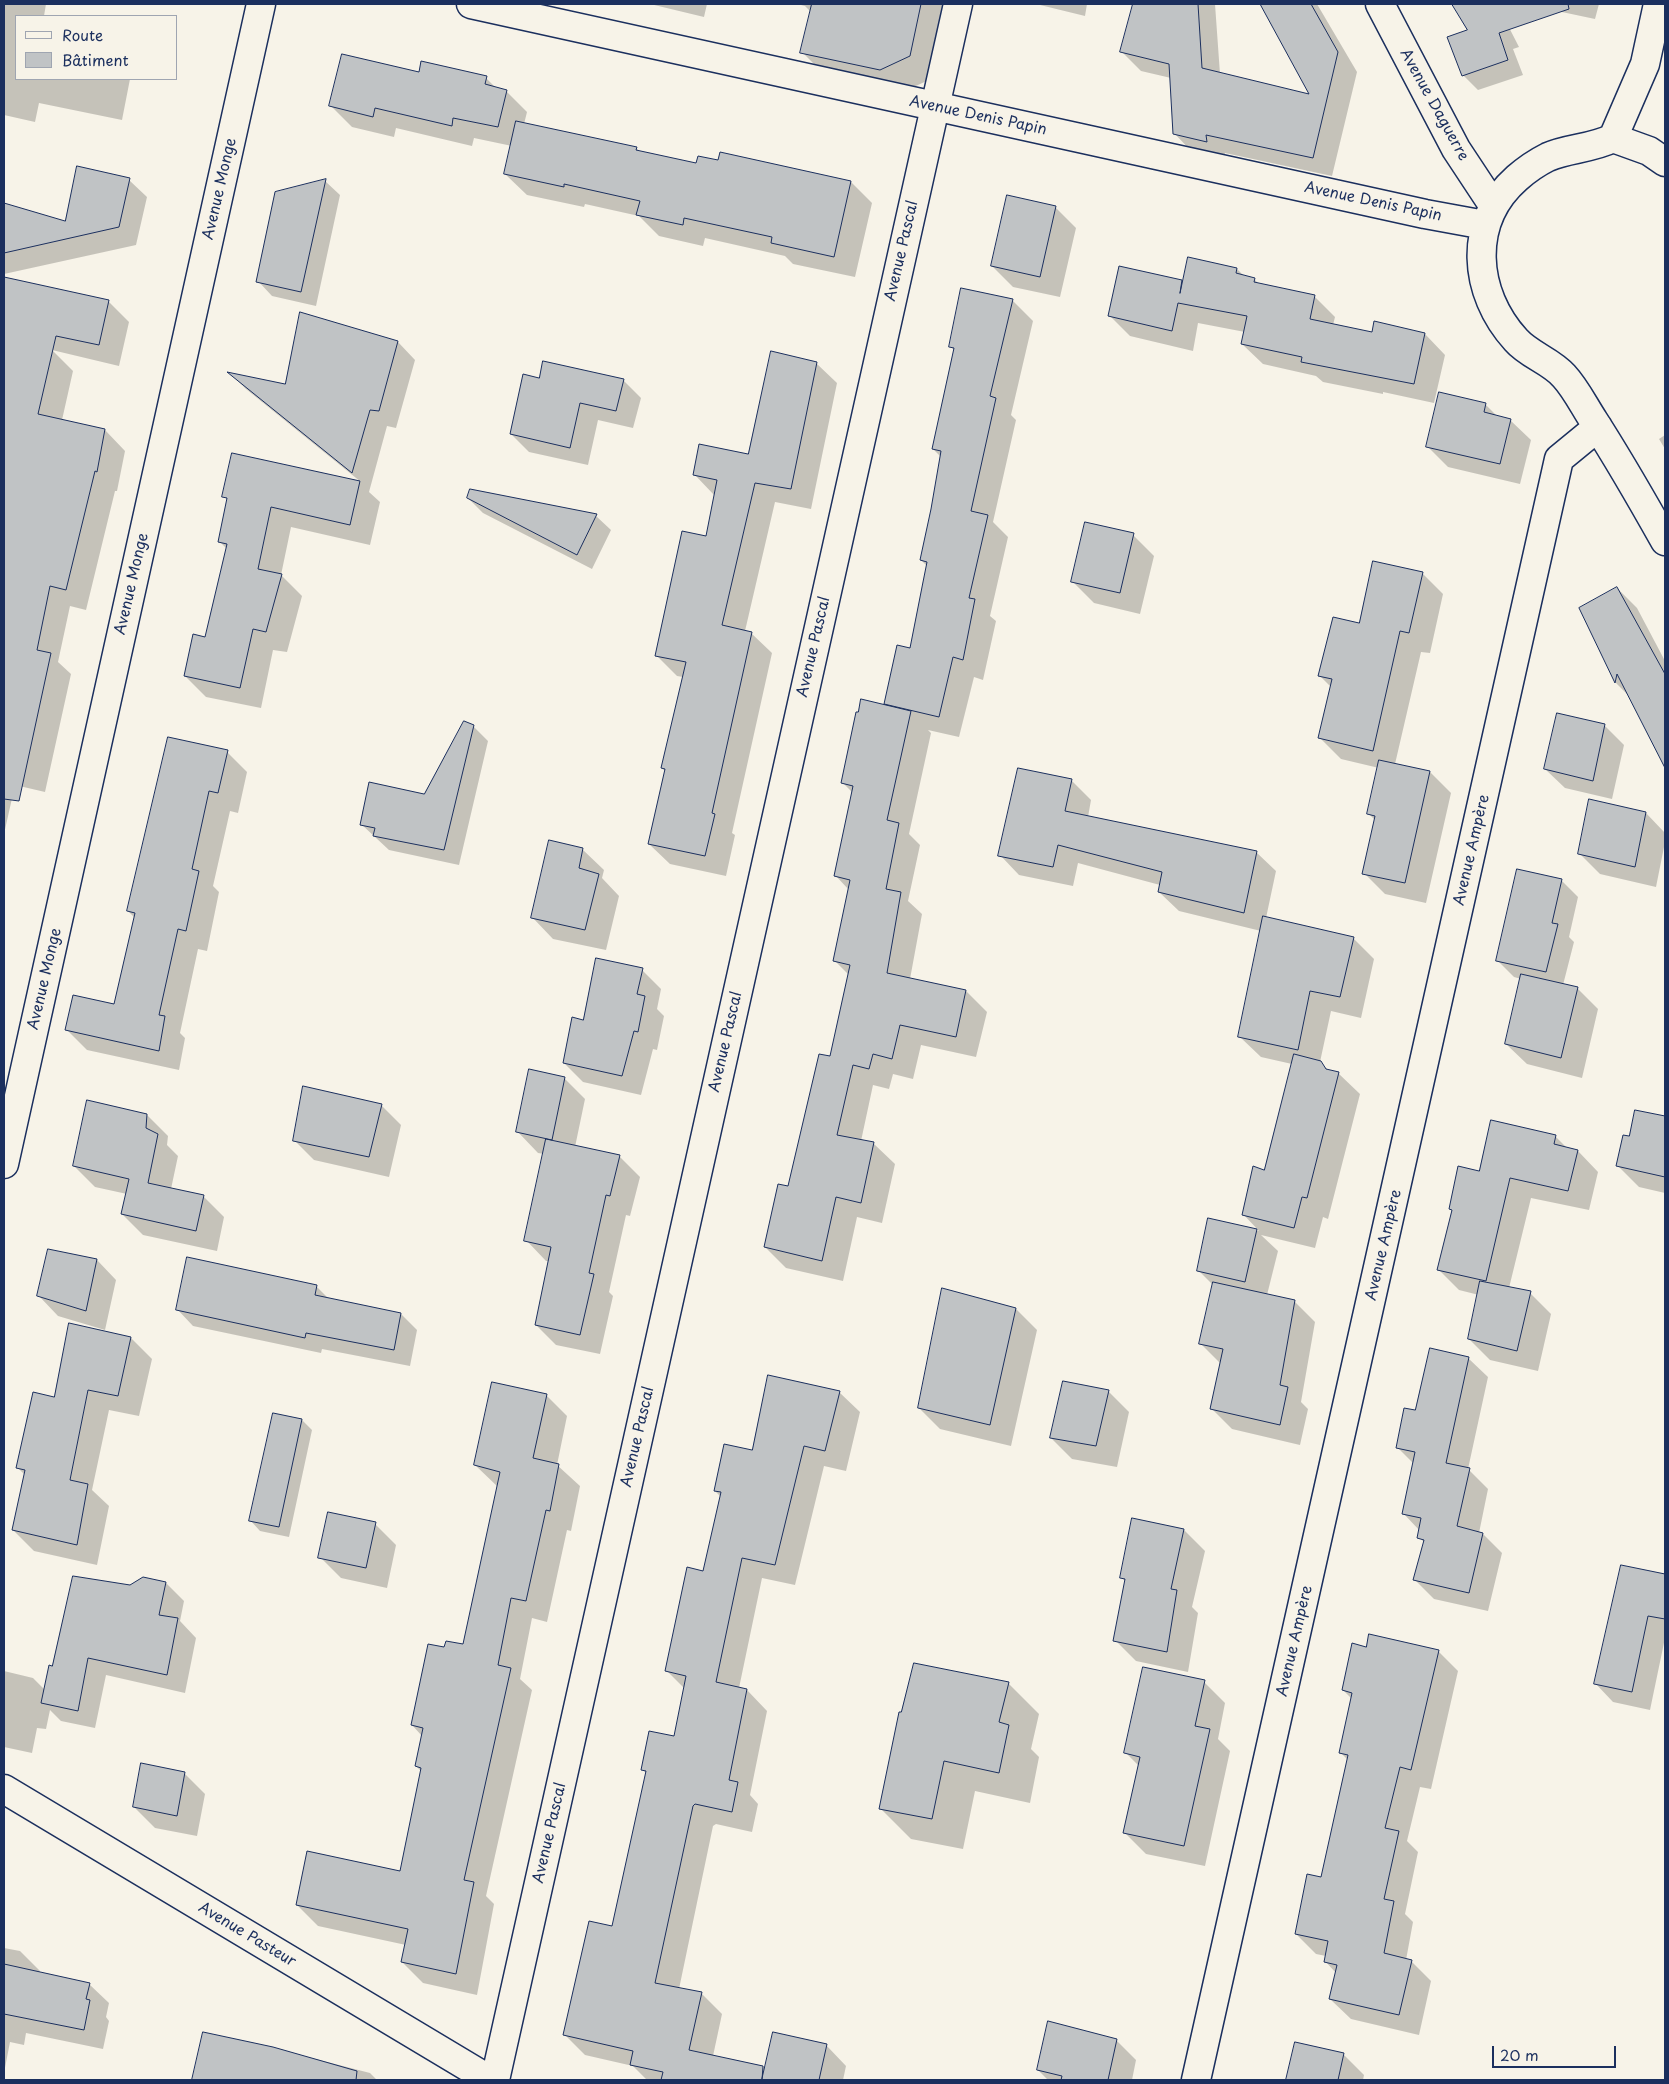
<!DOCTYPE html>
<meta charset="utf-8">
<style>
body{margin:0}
#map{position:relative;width:1669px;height:2084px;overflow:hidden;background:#f7f3e8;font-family:"Playpen Sans",sans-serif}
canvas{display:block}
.frame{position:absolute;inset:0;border:5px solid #1b2f5e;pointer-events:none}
.legend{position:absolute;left:15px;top:15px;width:162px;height:65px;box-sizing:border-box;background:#f7f3e8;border:1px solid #9fa5b1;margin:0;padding:6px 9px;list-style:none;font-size:15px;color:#1b2f5e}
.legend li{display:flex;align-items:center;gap:10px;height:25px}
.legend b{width:25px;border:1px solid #9fa5b1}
.scale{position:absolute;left:1492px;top:2046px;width:124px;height:22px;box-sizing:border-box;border:2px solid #1b2f5e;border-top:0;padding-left:6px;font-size:15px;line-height:18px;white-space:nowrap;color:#1b2f5e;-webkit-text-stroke:4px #f7f3e8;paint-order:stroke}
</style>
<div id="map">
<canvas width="1669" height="2084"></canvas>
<div class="frame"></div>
<ul class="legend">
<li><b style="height:6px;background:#f7f3e8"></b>Route</li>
<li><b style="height:14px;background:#c0c3c5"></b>Bâtiment</li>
</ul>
<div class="scale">20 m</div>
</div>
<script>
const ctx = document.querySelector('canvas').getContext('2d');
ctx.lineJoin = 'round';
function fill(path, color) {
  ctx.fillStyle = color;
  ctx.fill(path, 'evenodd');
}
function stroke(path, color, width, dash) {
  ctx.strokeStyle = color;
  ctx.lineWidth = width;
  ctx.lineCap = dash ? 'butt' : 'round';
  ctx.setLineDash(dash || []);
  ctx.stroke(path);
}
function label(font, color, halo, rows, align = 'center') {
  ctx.font = font + ' "Playpen Sans",sans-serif';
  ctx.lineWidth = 4;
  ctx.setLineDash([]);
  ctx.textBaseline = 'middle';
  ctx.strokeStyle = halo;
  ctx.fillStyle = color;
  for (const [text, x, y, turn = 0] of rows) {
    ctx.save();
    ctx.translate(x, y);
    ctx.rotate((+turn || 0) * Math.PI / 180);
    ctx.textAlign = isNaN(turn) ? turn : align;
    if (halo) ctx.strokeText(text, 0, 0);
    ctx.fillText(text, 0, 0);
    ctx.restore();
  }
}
const shadow = new Path2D(`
 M4 4H46L44 16H16V79H130L122 120 39 103 35 122 4 115Z
 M650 4H707L704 17Z
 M797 4H949L933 78 903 92 825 75 802 52 811 12 805 6Z
 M1036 4H1087L1085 16Z
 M1134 4H1215L1220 74 1311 96 1262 4H1317L1357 72 1332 176 1225 153V160L1193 153 1174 133 1171 78 1141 71 1122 52Z
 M1454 4H1497L1519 47 1513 49 1523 75 1478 90 1463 75 1469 31Z
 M1524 4H1599L1595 19Z
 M420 73 486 78 497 89 506 91 527 112 524 124 636 148 640 152 697 164 851 182 872 203 855 277 793 264 785 256 705 238 703 246 659 236 639 216 585 204 584 207 527 195 505 174 512 146 474 138 472 146 396 128 394 137 352 127 331 106Z
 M129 180 147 197 136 245 4 274V205L66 222Z
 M325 181 340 195 316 306 272 296 258 281Z
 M1055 207 1076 228 1060 297 1013 287 992 266Z
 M1237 269 1245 277 1254 279 1260 285 1314 296 1335 317 1333 325 1373 334H1425L1445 355 1434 403 1383 392V394L1323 382 1316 376 1263 364 1242 344 1245 332 1198 323 1193 351 1130 336 1110 316 1182 282 1183 283Z
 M1012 300 1033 321 1011 415 1016 420 993 522 1008 537 990 616 996 621 983 680 974 677 959 737 928 730 931 733 909 834 920 845 908 901 922 914 910 979 966 991 987 1012 976 1057 921 1045 913 1079 893 1074 889 1089 873 1085 861 1141 874 1144 895 1164 882 1223 857 1217 843 1281 786 1268 765 1247 789 1188 831 1058 849 975 835 961 849 890 835 875 853 793 843 783 885 706 898 646 911 649 927 566 921 560 933 509 941 457 933 449 954 350 950 346Z
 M108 301 129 322 119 366 52 350 73 371 62 420 105 430 125 451 117 491H115L86 610 70 606 58 662 71 674 45 792 15 785 4 834V339L52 351 31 329Z
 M301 314 398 342 415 360 396 428 387 426 369 492 380 502 370 545 291 527 281 575 302 596 287 652 273 650 261 708 206 697 185 676 206 638 227 549 219 541 228 500 224 496 233 454 361 482 246 389 231 374 286 385Z
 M816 363 837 383 811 509 775 502 745 631 751 633 772 653 732 833 735 835 726 876 670 864 649 844 666 772 662 768 683 677 677 676 656 655 707 537 715 496 694 474 749 456Z
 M540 379 623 380 641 398 633 428 598 420 588 465 529 452 511 434Z
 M1485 404 1498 417 1510 420 1531 440 1520 484 1448 467 1428 447Z
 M1665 435V449L1659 439Z
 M468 498 596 516 611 530 592 569 483 513Z
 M1133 535 1154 556 1140 614 1094 603 1073 582Z
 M1422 573 1443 594 1430 653 1421 652 1395 764 1430 772 1451 793 1426 903 1385 894 1364 873 1375 820 1369 814 1379 768 1341 759 1320 738 1331 687 1320 676Z
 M1617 588 1637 608 1665 661V765L1629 696 1616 683 1580 609Z
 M1558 715 1605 726 1624 745 1612 799 1565 788 1545 769Z
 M473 726 488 741 459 865 389 850 361 824 425 796Z
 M227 752 247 772 238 813 230 811 213 886 219 892 207 951 198 949 180 1033 185 1038 179 1070 87 1050 66 1029 115 1006 135 918 128 911Z
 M1072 781 1091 800 1088 817 1256 852 1276 871 1266 918 1353 938 1374 959 1361 1018 1331 1011 1320 1062 1329 1071 1338 1073 1360 1094 1328 1219 1323 1217 1315 1248 1261 1235 1278 1251 1267 1295 1294 1301 1315 1322 1301 1402 1308 1409 1300 1445 1232 1429 1211 1408 1221 1364 1200 1343 1214 1286 1198 1270 1209 1219 1259 1231 1243 1214 1265 1172 1292 1064 1261 1057 1240 1037 1261 931 1179 911 1159 892 1160 885 1078 863 1073 886 1019 875 1000 855Z
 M1590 800 1646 813 1665 833V842L1656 887 1600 874 1579 853Z
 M582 849 604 870 602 878 619 896 606 950 553 939 532 917Z
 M1561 880 1578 897 1569 937 1574 942 1563 985 1577 988 1598 1009 1582 1078 1527 1064 1506 1044 1521 979 1514 977 1498 961Z
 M642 970 661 989 657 1009 664 1016 657 1050 653 1049 641 1095 583 1082 564 1063 584 1021Z
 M564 1078 585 1099 575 1147 619 1156 640 1177 630 1216 626 1215 609 1292 613 1296 600 1354 556 1345 536 1325 549 1261H546L526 1240 544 1154 538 1153 517 1131Z
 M381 1105 401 1125 389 1177 314 1160 294 1140Z
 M1636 1111 1665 1118V1193L1639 1187 1618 1166 1630 1138Z
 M147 1115 168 1136 167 1145 178 1156 171 1189 203 1196 224 1217 217 1251 143 1235 122 1214 127 1194 95 1187 74 1166Z
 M1555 1136 1568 1149 1578 1151 1598 1172 1589 1210 1531 1198 1509 1288 1530 1293 1551 1314 1538 1371 1490 1360 1469 1339 1479 1295 1459 1290 1439 1270 1453 1211 1451 1209 1480 1172Z
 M49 1251 97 1260 116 1280 105 1330 58 1316 39 1296Z
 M316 1286 329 1299 401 1314 417 1330 410 1366 322 1349 321 1353 193 1326 177 1309Z
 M1016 1309 1037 1330 1011 1446 940 1429 919 1408Z
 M131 1338 152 1359 139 1416 109 1410 92 1490 109 1506 97 1565 34 1551 13 1530 25 1475 18 1468 55 1398Z
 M1468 1358 1488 1377 1468 1469 1488 1489 1479 1533 1483 1534 1502 1553 1488 1611 1434 1599 1415 1580 1425 1543 1419 1537 1420 1531 1403 1513 1414 1464 1397 1447 1416 1412Z
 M1108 1391 1129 1412 1117 1467 1072 1459 1051 1438Z
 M839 1392 860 1412 846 1471 824 1466 795 1585 762 1578 739 1688 747 1690 767 1711 750 1795 758 1804 752 1832 716 1824 713 1826 679 1989 702 1994 722 2014 713 2056 766 2067 826 2045 846 2066 843 2080H647L633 2066 585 2055 565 2035 612 1927 647 1774 642 1769 675 1737 685 1689 666 1670 704 1572 721 1497 715 1491 752 1452Z
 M546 1395 567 1416 557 1465 580 1486 571 1531 567 1530 547 1622 532 1618 520 1679 532 1690 486 1896 494 1904 477 1995 423 1983 402 1962 406 1945 318 1926 297 1905 401 1873 421 1771 416 1766 422 1736 412 1725 445 1649 464 1646 498 1487 475 1465Z
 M302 1420 312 1430 289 1537 260 1531 250 1520Z
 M375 1524 396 1545 387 1588 341 1578 320 1557Z
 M1184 1530 1205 1551 1192 1607 1198 1613 1188 1672 1136 1661 1115 1640 1126 1582 1122 1578Z
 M1622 1566 1665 1575V1638L1650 1710 1613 1702 1595 1683Z
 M166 1583 184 1601 180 1621 196 1638 185 1693 106 1675 95 1728 61 1721 50 1710 46 1729 37 1728 32 1753 4 1747V1671L33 1678 45 1690 53 1668 130 1587Z
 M1367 1648 1438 1651 1458 1671 1431 1789 1420 1787 1407 1841 1418 1852 1405 1914 1413 1922 1406 1960 1411 1961 1431 1981 1419 2035 1351 2019 1330 1999 1336 1973 1325 1961 1326 1956 1316 1954 1296 1934 1322 1878 1348 1760 1341 1753 1352 1699 1343 1690Z
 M1204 1682 1225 1703 1218 1739 1230 1751 1205 1866 1146 1854 1125 1833 1139 1766 1126 1753Z
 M1008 1683 1039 1714 1031 1749 1039 1757 1030 1803 975 1791 963 1849 911 1839 880 1808Z
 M184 1773 205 1794 197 1836 155 1828 134 1807Z
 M4 1948 20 1951 40 1971 39 1973 89 1984 109 2003 106 2017 109 2021 103 2049 26 2033 24 2045 10 2042 4 2073Z
 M204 2033 273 2048 370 2073 377 2080H193Z
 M1116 2040 1136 2060 1132 2080H1048L1038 2070Z
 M1296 2043 1343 2054 1364 2075 1363 2080H1287Z`);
const building = new Path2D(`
 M812 4H921L910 56 880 70 800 53Z
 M1133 4H1198L1202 68 1309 94 1260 4H1311L1338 52 1313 158 1206 135 1207 142 1173 134 1169 64 1120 52Z
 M1452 4H1568L1569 9 1499 33 1508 60 1462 76 1447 37 1467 30Z
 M342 54 419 72 421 61 487 76 485 84 507 90 498 127 453 118 452 126 375 108 373 117 329 106Z
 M516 121 637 147 636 150 696 163 698 156 718 160 720 152 851 181 834 257 771 243 772 237 684 218 683 225 636 215 640 201 564 184V187L504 174Z
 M77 166 130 178 119 227 4 253V203L65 221Z
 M326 179 301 292 256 282 275 192Z
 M1007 195 1056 206 1040 277 991 266Z
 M1188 257 1237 268 1236 273 1255 278 1254 282 1315 295 1310 319 1372 332 1374 321 1425 333 1414 384 1301 362 1302 357 1241 344 1247 316 1178 303 1172 331 1108 316 1119 266 1182 280 1180 293Z
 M4 277 109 300 99 345 56 336 38 414 105 429 97 472 95 471 66 590 50 586 37 650 51 653 19 801 4 799Z
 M961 288 1013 299 990 396 996 398 971 511 988 515 969 598 975 599 963 660 953 657 939 717 884 704 897 645 910 648 923 582 927 562 920 560 931 509 941 451 932 449 954 348 949 347Z
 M300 312 398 341 379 411 370 410 352 473 227 372 285 384Z
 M771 351 817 362 791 489 755 483 722 625 752 632 712 813 715 814 705 856 648 844 665 769 661 768 686 662 655 656 682 531 706 536 717 480 693 475 699 444 748 454Z
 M543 361 624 379 616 411 580 403 570 448 510 434 523 374 539 378Z
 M1439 392 1486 403 1484 412 1511 419 1500 464 1426 447Z
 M232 453 360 481 350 525 271 507 258 569 282 574 266 632 253 629 240 688 184 676 193 634 205 637 227 544 218 542 227 498 222 497Z
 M470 489 597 514 577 555 467 498Z
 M1085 522 1134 533 1120 593 1071 582Z
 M1373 561 1423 572 1409 633 1400 631 1373 751 1318 738 1332 679 1318 676 1333 617 1359 623Z
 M1617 587 1665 674V768L1617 674 1615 683 1579 608Z
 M861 699 911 711 887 820 899 823 886 889 901 892 887 973 966 990 956 1037 900 1025 892 1059 873 1054 869 1069 853 1065 837 1135 874 1142 861 1203 836 1197 822 1261 764 1247 778 1184 788 1186 819 1054 830 1056 850 965 833 961 850 880 834 876 853 786 841 783 856 712H858Z
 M1557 713 1605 724 1593 781 1544 769Z
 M464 721 474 725 444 850 373 836 375 828 360 825 369 782 424 794Z
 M168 737 228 750 218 793 209 791 192 869 199 871 186 931 178 929 159 1015 165 1016 159 1051 65 1030 73 995 114 1004 135 913 127 911Z
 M1379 760 1430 771 1405 883 1362 874 1375 816 1367 814Z
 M1018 768 1072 779 1065 811 1257 851 1244 913 1158 892 1162 872 1058 845 1053 867 998 856Z
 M1589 799 1646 812 1635 867 1578 854Z
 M549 840 583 848 579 868 599 874 585 930 531 918Z
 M1517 869 1562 879 1552 923 1558 924 1546 972 1496 961Z
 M1263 916 1354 937 1340 997 1310 991 1298 1050 1238 1037Z
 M596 958 643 968 637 994 645 996 638 1032 634 1031 622 1076 563 1063 572 1017 583 1020Z
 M1521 974 1578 987 1561 1058 1505 1044Z
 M1294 1054 1321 1061 1326 1069 1339 1072 1307 1198 1302 1197 1294 1228 1242 1215 1253 1166 1264 1170Z
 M529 1069 565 1077 552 1140 516 1132Z
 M303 1086 382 1104 369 1157 293 1141Z
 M87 1100 147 1114 146 1128 158 1134 148 1183 204 1195 196 1231 121 1214 129 1179 73 1166Z
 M1635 1110 1665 1116V1177L1616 1166 1623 1135 1629 1136Z
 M1491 1120 1556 1135 1554 1144 1578 1150 1568 1191 1510 1178 1486 1281 1437 1270 1452 1210 1449 1209 1458 1166 1479 1171Z
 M546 1139 620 1155 610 1196 606 1195 589 1273 594 1274 580 1335 535 1325 551 1247 524 1241Z
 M1208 1218 1257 1229 1245 1282 1197 1271Z
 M48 1249 97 1259 86 1311 37 1296Z
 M187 1257 317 1285 315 1295 401 1313 394 1350 306 1333 305 1338 176 1310Z
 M1480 1281 1531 1291 1517 1351 1468 1339Z
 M1213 1282 1295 1300 1280 1385 1288 1387 1280 1425 1210 1409 1223 1349 1199 1344Z
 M942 1288 1016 1308 990 1425 918 1408Z
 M69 1323 131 1337 118 1396 88 1390 70 1480 88 1484 77 1545 12 1530 25 1470 16 1468 33 1392 54 1397Z
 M1430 1348 1469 1357 1446 1463 1470 1468 1457 1526 1483 1533 1469 1593 1413 1580 1424 1540 1417 1538 1421 1518 1402 1514 1415 1452 1396 1448 1404 1408 1415 1410Z
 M768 1375 840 1391 825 1451 804 1446 775 1565 742 1558 716 1682 747 1689 729 1780 738 1782 732 1812 695 1804 693 1806 655 1983 702 1992 689 2050 763 2066 762 2080H661L663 2072 630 2065 633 2051 563 2035 589 1921 612 1926 646 1771 641 1770 649 1731 674 1736 686 1676 665 1671 687 1567 703 1571 721 1492 714 1491 724 1444 752 1450Z
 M1063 1381 1109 1390 1096 1446 1050 1438Z
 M492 1382 547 1394 533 1458 559 1464 550 1511 546 1510 526 1601 511 1598 498 1665 511 1668 464 1880 474 1882 456 1974 401 1962 408 1929 296 1905 307 1851 400 1871 421 1768 415 1766 423 1728 411 1725 428 1644 444 1647 446 1641 463 1644 500 1472 474 1465Z
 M273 1413 302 1419 279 1527 249 1521Z
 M328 1512 376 1522 366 1568 318 1558Z
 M1132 1518 1184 1529 1171 1589 1177 1590 1167 1652 1113 1641 1125 1579 1120 1578Z
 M1621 1565 1665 1574V1619L1648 1616 1632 1692 1594 1684Z
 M73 1576 130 1585 143 1577 166 1582 159 1615 178 1618 167 1675 88 1658 78 1711 41 1703 49 1665 52 1666Z
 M1369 1634 1439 1650 1411 1770 1400 1767 1385 1828 1399 1831 1384 1899 1394 1901 1384 1953 1412 1960 1399 2015 1329 1999 1337 1965 1324 1962 1328 1941 1295 1934 1307 1874 1321 1877 1348 1755 1339 1753 1352 1693 1342 1690 1352 1643 1366 1647Z
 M914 1663 1009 1682 999 1722 1009 1725 999 1773 944 1761 932 1819 879 1809 899 1712H901Z
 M1143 1667 1205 1680 1195 1726 1210 1729 1184 1846 1123 1833 1140 1757 1124 1753Z
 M141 1763 185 1772 177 1816 133 1807Z
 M4 1964 90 1983 86 1999 90 2000 84 2030 4 2014Z
 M1048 2021 1117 2039 1108 2080H1061L1062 2076 1037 2070Z
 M203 2032 273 2047 357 2071 356 2080H192Z
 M773 2032 827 2044 819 2080H762Z
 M1295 2042 1344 2053 1338 2080H1286Z`);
const minor = new Path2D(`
 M471 4 1425 214 1485 225
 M1380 4 1456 149 1493 205
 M1613 138 1645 64 1658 4
 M1665 162 1649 151 1613 138C1591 149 1568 148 1548 157 1538 162 1525 171 1517 178 1467 222 1473 293 1516 340 1529 355 1551 361 1564 376 1576 389 1584 406 1594 421 1619 460 1642 500 1665 541
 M4 1164 261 4
 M4 1789 490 2080
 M495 2080 958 4
 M1196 2080 1559 459 1598 427`);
const streetNames = [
 ["Avenue Daguerre",1434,105,61],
 ["Avenue Denis Papin",978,116,12],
 ["Avenue Monge",220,189,-77],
 ["Avenue Denis Papin",1373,202,12],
 ["Avenue Pascal",902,251,-77],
 ["Avenue Monge",132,584,-77],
 ["Avenue Pascal",814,647,-77],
 ["Avenue Ampère",1472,850,-77],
 ["Avenue Monge",45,979,-77],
 ["Avenue Pascal",726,1042,-77],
 ["Avenue Ampère",1384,1245,-77],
 ["Avenue Pascal",638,1437,-77],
 ["Avenue Ampère",1295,1641,-77],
 ["Avenue Pascal",550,1833,-77],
 ["Avenue Pasteur",247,1935,31]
];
fill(shadow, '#0003');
fill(building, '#c0c3c5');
stroke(building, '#1b2f5e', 1);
stroke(minor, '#1b2f5e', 31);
stroke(minor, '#f7f3e8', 28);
label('15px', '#1b2f5e', '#f7f3e8', streetNames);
</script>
